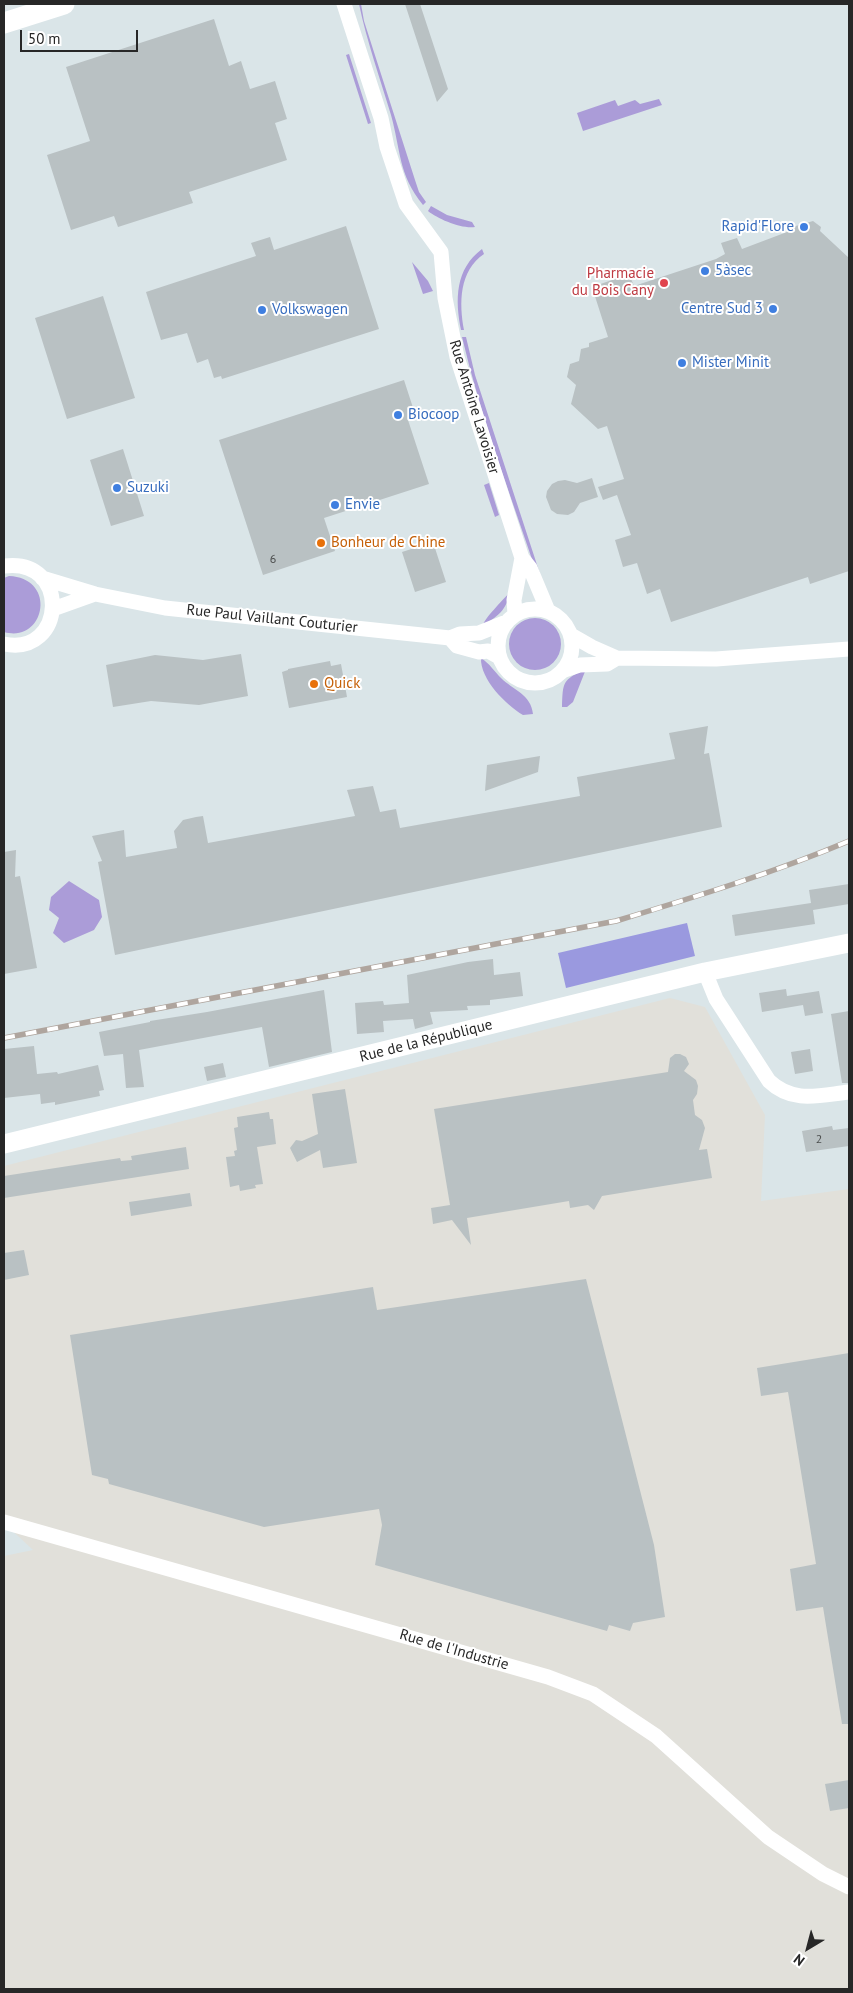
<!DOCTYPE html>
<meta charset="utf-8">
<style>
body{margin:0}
#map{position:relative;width:853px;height:1993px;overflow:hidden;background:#dae5e8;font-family:"PT Sans",sans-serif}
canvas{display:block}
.frame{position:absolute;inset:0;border:5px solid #272727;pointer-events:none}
.north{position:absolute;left:783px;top:1923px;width:50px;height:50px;-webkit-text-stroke:4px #fff;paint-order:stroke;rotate:217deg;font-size:14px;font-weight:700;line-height:20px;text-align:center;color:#272727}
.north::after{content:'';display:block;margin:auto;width:18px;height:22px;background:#272727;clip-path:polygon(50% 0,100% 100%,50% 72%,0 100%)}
.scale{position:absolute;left:20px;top:30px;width:118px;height:22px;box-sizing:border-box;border:2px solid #272727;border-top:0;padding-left:6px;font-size:15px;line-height:18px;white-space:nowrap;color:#272727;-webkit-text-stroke:4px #fff;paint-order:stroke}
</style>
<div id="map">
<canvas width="853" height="1993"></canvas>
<div class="frame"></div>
<div class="north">N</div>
<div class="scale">50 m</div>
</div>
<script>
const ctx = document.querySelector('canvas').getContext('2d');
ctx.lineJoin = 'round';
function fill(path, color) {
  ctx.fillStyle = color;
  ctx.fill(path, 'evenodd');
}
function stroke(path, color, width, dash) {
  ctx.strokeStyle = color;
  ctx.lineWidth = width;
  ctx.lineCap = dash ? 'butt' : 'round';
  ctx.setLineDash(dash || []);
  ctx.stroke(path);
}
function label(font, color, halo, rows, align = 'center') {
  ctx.font = font + ' "PT Sans",sans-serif';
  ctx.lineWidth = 4;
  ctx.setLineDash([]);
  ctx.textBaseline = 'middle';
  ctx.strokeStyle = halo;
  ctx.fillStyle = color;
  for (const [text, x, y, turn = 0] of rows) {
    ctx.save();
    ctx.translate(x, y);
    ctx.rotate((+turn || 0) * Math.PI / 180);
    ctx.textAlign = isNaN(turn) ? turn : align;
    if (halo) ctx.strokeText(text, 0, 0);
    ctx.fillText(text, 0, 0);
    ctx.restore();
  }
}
const industrial = new Path2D(`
 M670 998 705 1007 765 1115 761 1201 849 1189V1989H4V1556L33 1550 4 1523V1166Z`);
const green = new Path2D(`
 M359 4H361L364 21 415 180 419 192 426 202 423 205C398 174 401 151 391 115 380 78 367 42 359 4Z
 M349 54 371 123 368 124 346 55Z
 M659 99 662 105 583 131 577 113 615 100 618 106 635 100 640 104Z
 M431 206 447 215 472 222 475 227C461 229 438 219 428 211Z
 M482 249 484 254C459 271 459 303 464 330H461C455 300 455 269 482 249Z
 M412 262 428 281 433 291 423 294Z
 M462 337H466L475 375 540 574H537C511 496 481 418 462 337Z
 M489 483 499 515 495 517 484 485Z
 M9 576C58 578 45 644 4 632V578Z
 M509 593C508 609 496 618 483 625 484 619 503 600 509 593Z
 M509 644a26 26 0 1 1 52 0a26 26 0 1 1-52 0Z
 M481 658C490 664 494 671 501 678 513 690 531 694 533 714L523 715C506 705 480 679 481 658Z
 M586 669 573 702 567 707H562C563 682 562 680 586 669Z
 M69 881 99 900 102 917 94 930 64 943 53 933 59 918 49 910 51 897Z`);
const pitch = new Path2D(`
 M687 923 695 956 566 988 558 953Z`);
const building = new Path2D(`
 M405 4H420L448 89 437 102Z
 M214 19 229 66 241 61 250 89 275 81 287 119 275 123 287 160 189 192 193 203 118 227 114 216 71 230 47 155 90 141 66 67Z
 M813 221 821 227 820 231 849 258V571L810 584 808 577 671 622 660 589 647 594 637 563 623 567 615 540 631 535 617 495 603 500 598 487 624 479 607 426 598 429 571 404 576 385 567 377 570 364 579 361 581 349 589 347V343L608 337 592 287 629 274 634 286 716 259 725 254 721 243 737 238 742 249 787 232 789 228Z
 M346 226 379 329 222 379 221 376 214 378 208 359 197 363 187 333 161 340 146 292 256 256 251 243 270 237 274 250Z
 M103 296 135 398 67 419 35 318Z
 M404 380 416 417 408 420 429 484 324 518 335 551 263 575 219 440Z
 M123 449 144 516 111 526 90 460Z
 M592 478 598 497 580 503 574 512 568 515 557 514 551 510 546 497 547 491 552 484 558 481 565 480 577 483Z
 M433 542 446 582 415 592 402 552Z
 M241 654 248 696 199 705 151 701 113 707 106 665 155 655 203 660Z
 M330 661 331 666 341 664 347 697 289 708 282 672 288 670V669Z
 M708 726 704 754 709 753 722 827 115 955 98 862 102 861 92 836 124 830 126 857 177 848 174 831 183 820 196 817 203 816 208 843 355 816 347 790 373 786 380 812 396 809 400 828 580 796 577 777 675 759 669 733Z
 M540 756 538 772 485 791 487 765Z
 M16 850 15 877 20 876 37 968 4 974V852Z
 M849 884V904L813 910 815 924 735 936 732 915 811 903 809 890Z
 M493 959 494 975 520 972 523 996 490 1000V1005L467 1006 468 1010 430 1012 433 1024 415 1029 413 1019 383 1021 384 1032 357 1034 355 1003 383 1001 384 1005 409 1003 407 975 468 962Z
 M786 989 787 996 819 991 823 1013 805 1016 803 1005 762 1012 759 993Z
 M324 990 332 1052 269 1067 262 1027 139 1050 144 1087 126 1088 123 1054 104 1056 99 1032 150 1022V1021L207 1012Z
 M849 1011V1083H842L831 1014Z
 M34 1046 37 1074 57 1072 58 1074 98 1065 104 1090 99 1091 100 1096 55 1105V1102L41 1104 40 1094 4 1098V1049Z
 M810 1049 813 1071 795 1074 791 1052Z
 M680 1054 686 1057 689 1064 684 1071 696 1080 698 1086 697 1094 693 1100 695 1115 702 1120 705 1128 699 1150 707 1149 712 1178 602 1196 594 1210 588 1205 570 1208 569 1201 467 1218 471 1245 452 1220 433 1224 431 1208 450 1205 434 1109 668 1072 670 1058 675 1054Z
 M223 1063 226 1077 207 1081 204 1067Z
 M345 1089 357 1163 323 1168 320 1150 297 1162 290 1148 296 1140 302 1141 318 1134 312 1094Z
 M269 1112 270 1119H273L276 1144 257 1147 263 1184 255 1185 256 1188 240 1191 239 1185 230 1187 226 1157 235 1156 234 1151 237 1150 234 1128 238 1127 237 1117Z
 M832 1126 833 1130 849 1128V1146L806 1152 802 1131Z
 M186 1147 189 1169 4 1198V1176L120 1158 121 1161 132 1160 131 1156Z
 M190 1193 192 1206 131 1216 129 1202Z
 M24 1250 29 1275 4 1280V1253Z
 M586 1279 654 1545 665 1617 633 1623 630 1631 609 1625 607 1631 375 1565 382 1525 379 1509 264 1527 109 1484 108 1479 92 1475 70 1335 373 1287 377 1310Z
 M849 1353V1724H842L823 1607 796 1611 790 1569 816 1564 788 1392 761 1396 757 1368Z
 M849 1780V1808L830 1811 825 1784Z`);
const minor = new Path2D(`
 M344 4 381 118 387 147 406 204 441 252 445 298 457 357 522 558 530 568 548 611
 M4 566C71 557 66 657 4 644
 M42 578 95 594 165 608 422 635 450 638 460 634 479 633 504 623
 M498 646a37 37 0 1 1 74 0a37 37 0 1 1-74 0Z
 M53 609 95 594
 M515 614 514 600 522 558
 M571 635 592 647 617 658 716 659 849 649
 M450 638 457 646 479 652 488 651 499 657
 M562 671 580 665 607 664 617 658
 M705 972 716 999 769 1081C793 1104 820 1095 849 1092
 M4 1522 548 1677 593 1694 656 1736 768 1837 823 1874 849 1887`);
const tertiary = new Path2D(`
 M4 1144 705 972 849 943`);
const secondary = new Path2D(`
 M4 23 64 4`);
const rail = new Path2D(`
 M4 1038 616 921C695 897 773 873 849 841`);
const markers = [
 [804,227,5,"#3f7fe0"],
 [705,271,5,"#3f7fe0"],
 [664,283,5,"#e0444e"],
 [773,309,5,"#3f7fe0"],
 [262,310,5,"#3f7fe0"],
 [682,363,5,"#3f7fe0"],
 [398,415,5,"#3f7fe0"],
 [117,488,5,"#3f7fe0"],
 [335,505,5,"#3f7fe0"],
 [321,543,5,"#e8710a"],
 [314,684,5,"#e8710a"]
];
const numberNames = [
 ["6",273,560],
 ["2",819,1140]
];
const shopNames = [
 ["Rapid'Flore",794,227,"right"],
 ["5àsec",715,271],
 ["Centre Sud 3",763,309,"right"],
 ["Volkswagen",272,310],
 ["Mister Minit",692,363],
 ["Biocoop",408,415],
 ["Suzuki",127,488],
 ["Envie",345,505]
];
const healthNames = [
 ["Pharmacie",654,274],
 ["du Bois Cany",654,291]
];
const streetNames = [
 ["Rue Antoine Lavoisier",474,407,73],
 ["Rue Paul Vaillant Couturier",272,619,6],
 ["Rue de la République",426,1041,-14],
 ["Rue de l'Industrie",454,1650,16]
];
const foodNames = [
 ["Bonheur de Chine",331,543],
 ["Quick",324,684]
];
fill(industrial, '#e1e0da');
fill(green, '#ab9cd8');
fill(pitch, '#9a99df');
fill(building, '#b9c1c3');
stroke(minor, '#fff', 15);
stroke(tertiary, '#fff', 19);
stroke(secondary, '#fff', 21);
stroke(rail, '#afa59e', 5.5);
stroke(rail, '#fff', 4, [11]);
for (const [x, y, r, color] of markers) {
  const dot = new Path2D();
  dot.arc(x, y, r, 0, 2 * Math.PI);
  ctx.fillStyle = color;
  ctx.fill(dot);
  stroke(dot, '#fff', 2);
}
label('12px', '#4c4e4e', null, numberNames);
label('15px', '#366cbe', '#fff', shopNames, 'left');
label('15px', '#be3a42', '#fff', healthNames, 'right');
label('15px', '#272727', '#fff', streetNames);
label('15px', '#c56008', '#fff', foodNames, 'left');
</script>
